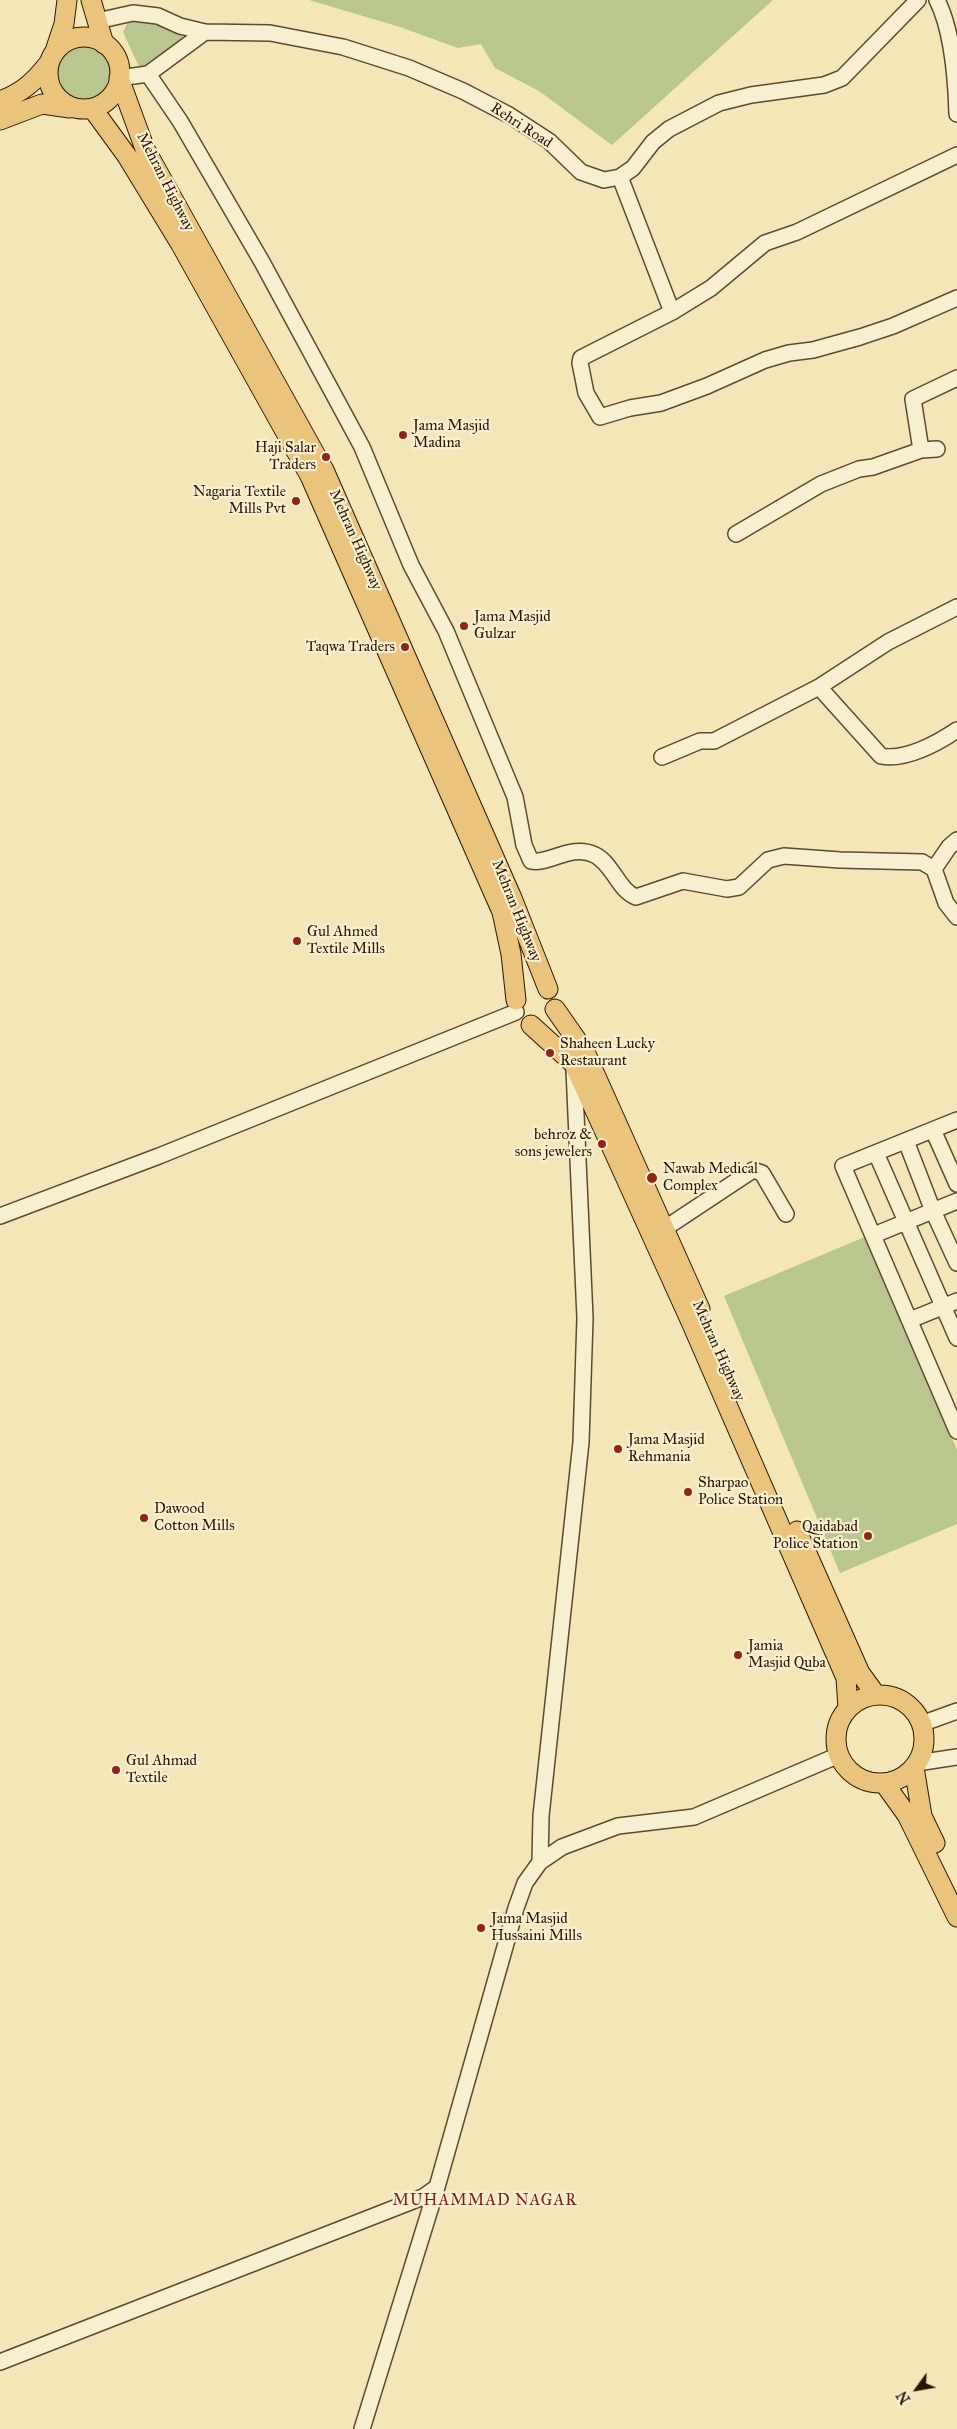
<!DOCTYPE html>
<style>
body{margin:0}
#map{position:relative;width:957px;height:2429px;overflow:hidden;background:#f4e6b7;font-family:"IM FELL Great Primer",serif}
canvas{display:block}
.north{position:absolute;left:892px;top:2364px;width:50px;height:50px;-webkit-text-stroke:4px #f8efd0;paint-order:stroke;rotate:238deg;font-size:14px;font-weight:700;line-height:20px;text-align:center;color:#2a1700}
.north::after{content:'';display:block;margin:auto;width:18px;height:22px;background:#2a1700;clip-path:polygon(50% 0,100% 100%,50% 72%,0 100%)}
</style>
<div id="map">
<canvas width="957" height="2429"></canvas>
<div class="north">N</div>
</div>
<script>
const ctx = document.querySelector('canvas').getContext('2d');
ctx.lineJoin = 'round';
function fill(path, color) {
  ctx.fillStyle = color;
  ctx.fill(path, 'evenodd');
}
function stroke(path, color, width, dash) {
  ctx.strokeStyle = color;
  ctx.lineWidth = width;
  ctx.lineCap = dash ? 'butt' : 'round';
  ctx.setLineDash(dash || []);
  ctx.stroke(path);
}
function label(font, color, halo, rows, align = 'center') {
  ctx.font = font + ' "IM FELL Great Primer",serif';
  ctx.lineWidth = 4.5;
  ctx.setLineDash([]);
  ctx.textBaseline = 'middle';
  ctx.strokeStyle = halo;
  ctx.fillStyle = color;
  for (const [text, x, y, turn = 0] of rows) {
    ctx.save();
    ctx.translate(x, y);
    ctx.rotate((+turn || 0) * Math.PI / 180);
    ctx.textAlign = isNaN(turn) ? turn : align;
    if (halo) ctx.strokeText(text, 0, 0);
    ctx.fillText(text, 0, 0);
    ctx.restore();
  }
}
const green = new Path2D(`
 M309 0H773L612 145 539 91 495 68 481 44 458 48 400 27Z
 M128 22C148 21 169 21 183 37V43L153 64 140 69 123 32Z
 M57 74a27 27 0 1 1 54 0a27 27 0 1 1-54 0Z
 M867 1236 957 1450V1524L840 1573 724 1296Z`);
const minor = new Path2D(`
 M937 0C953 32 956 79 957 114
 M97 21 133 13 158 16 180 26 205 32 270 33 343 47 409 68 463 91 509 115 549 141 581 172 604 180 620 177 633 168 653 142 669 129 719 103 751 95 824 85 842 78 918 0
 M148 74 180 121 262 262 362 447 411 565 446 631 515 797 524 845 531 861C548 865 572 843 595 855 613 864 618 890 636 897L683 881 727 889 739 887 768 860 784 856 840 860 922 862 934 869 946 903 957 917
 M119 78 148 74 205 32
 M957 155 797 232 765 243 711 288 672 312 581 358 580 363 586 393 600 417 630 408 661 403 707 386 765 360 789 353 813 350 860 337 893 326 957 298
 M620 177 672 312
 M921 450 913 399 957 378
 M736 534 821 484 859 469 873 467 921 450 937 449
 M819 687 881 756C905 761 938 743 957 730
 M662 757 700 741H714L819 687 888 642 957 607
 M934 869 949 847 957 840
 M957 1120 843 1166 957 1431
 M933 1130 957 1184
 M906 1141 933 1211 957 1263
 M876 1153 957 1338
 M0 1216 159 1156 516 1012
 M664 1229 753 1170 762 1173 786 1214
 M874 1235 957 1201
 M910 1320 957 1301
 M921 1724 957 1711
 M917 1763 957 1757
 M540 1862 541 1816 581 1442 585 1318 574 1069
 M0 2362 423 2197 437 2187 516 1908 525 1883 540 1862 562 1847 618 1826 694 1817 839 1755
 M362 2429 437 2187`);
const major = new Path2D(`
 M91 0 104 44
 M48 73a36 36 0 1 1 72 0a36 36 0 1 1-72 0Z
 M55 51 64 24 67 0
 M119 78 145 149 324 470 512 898 548 989
 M0 101C22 93 34 82 49 63
 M92 108 127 156 180 243 310 476 502 912 511 954 516 1000
 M0 120 42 104 70 108
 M555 1009 585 1052 700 1309
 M531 1025 574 1064 691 1322 846 1678 848 1708
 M797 1531 860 1673 876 1695
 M836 1739a44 44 0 1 1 88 0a44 44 0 1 1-88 0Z
 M914 1767 922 1816 935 1843
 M884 1783 907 1815 957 1917`);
const markers = [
 [403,435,5,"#8f2418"],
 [326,457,5,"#8f2418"],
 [296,501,5,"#8f2418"],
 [464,626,5,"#8f2418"],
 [405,647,5,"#8f2418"],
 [297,941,5,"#8f2418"],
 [550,1053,5,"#8f2418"],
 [602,1144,5,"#8f2418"],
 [652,1178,6,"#8f2418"],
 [618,1449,5,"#8f2418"],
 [688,1492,5,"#8f2418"],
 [144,1518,5,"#8f2418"],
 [868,1536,5,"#8f2418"],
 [738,1655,5,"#8f2418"],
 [116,1770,5,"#8f2418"],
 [481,1928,5,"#8f2418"]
];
const streetNames = [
 ["Rehri Road",521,126,33],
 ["Mehran Highway",165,182,63],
 ["Mehran Highway",355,540,66],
 ["Mehran Highway",516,911,68],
 ["Mehran Highway",718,1351,66]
];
const poiNames = [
 ["Jama Masjid",413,426],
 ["Madina",413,443],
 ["Haji Salar",316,448,"right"],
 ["Traders",316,465,"right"],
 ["Nagaria Textile",286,492,"right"],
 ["Mills Pvt",286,509,"right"],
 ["Jama Masjid",474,617],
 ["Gulzar",474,634],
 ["Taqwa Traders",395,647,"right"],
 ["Gul Ahmed",307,932],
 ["Textile Mills",307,949],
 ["Shaheen Lucky",560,1044],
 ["Restaurant",560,1061],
 ["behroz &",592,1135,"right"],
 ["sons jewelers",592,1152,"right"],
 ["Nawab Medical",663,1169],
 ["Complex",663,1186],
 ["Jama Masjid",628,1440],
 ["Rehmania",628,1457],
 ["Sharpao",698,1483],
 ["Police Station",698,1500],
 ["Dawood",154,1509],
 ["Cotton Mills",154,1526],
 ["Qaidabad",858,1527,"right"],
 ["Police Station",858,1544,"right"],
 ["Jamia",748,1646],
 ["Masjid Quba",748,1663],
 ["Gul Ahmad",126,1761],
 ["Textile",126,1778],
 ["Jama Masjid",491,1919],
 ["Hussaini Mills",491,1936]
];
const neighbourhoodNames = [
 ["MUHAMMAD NAGAR",485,2201]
];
fill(green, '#b9c690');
stroke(minor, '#5c4b2e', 18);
stroke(major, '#2a1700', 21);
stroke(minor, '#f8efd0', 15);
stroke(major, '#eac37c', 19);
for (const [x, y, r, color] of markers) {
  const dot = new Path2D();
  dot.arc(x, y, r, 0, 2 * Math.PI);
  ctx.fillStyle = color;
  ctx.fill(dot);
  stroke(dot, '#f8efd0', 2);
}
label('15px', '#2a1700', '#f8efd0', streetNames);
label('15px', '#2a1700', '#f8efd0', poiNames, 'left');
ctx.letterSpacing = '1px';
label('16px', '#7a1f14', '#f8efd0', neighbourhoodNames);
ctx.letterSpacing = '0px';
</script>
